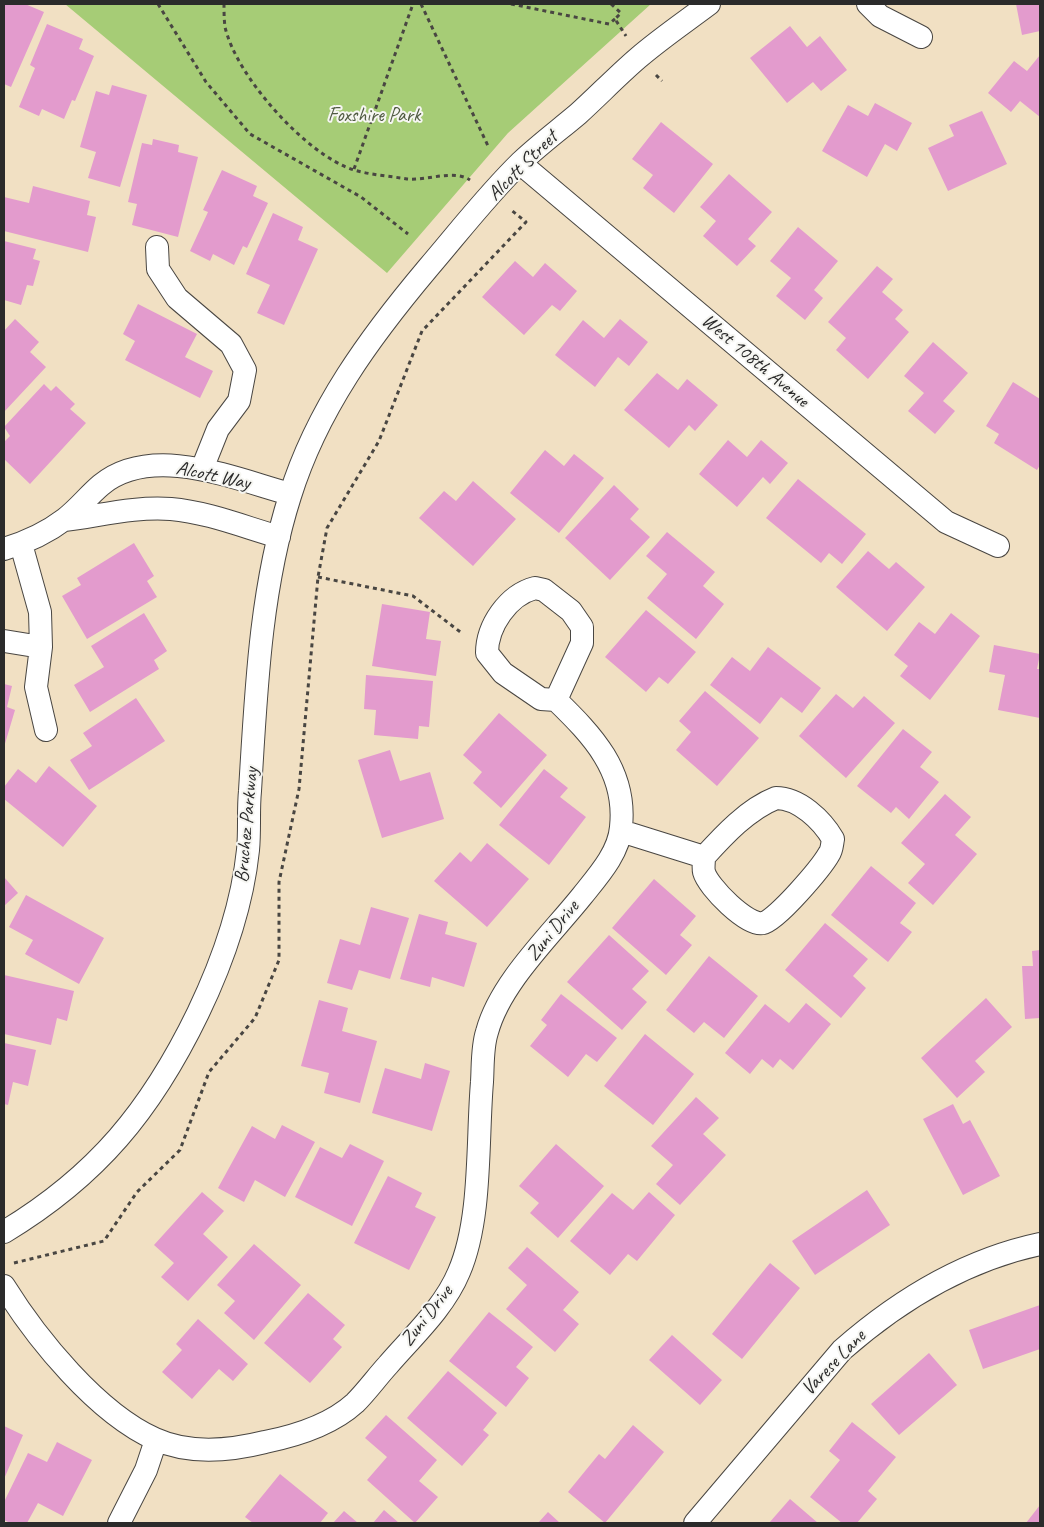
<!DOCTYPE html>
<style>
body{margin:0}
#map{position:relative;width:1044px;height:1527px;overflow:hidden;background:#f1e0c3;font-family:Caveat,sans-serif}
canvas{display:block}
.frame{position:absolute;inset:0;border:5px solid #2b2b2b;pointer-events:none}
</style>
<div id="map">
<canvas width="1044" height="1527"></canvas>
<div class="frame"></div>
</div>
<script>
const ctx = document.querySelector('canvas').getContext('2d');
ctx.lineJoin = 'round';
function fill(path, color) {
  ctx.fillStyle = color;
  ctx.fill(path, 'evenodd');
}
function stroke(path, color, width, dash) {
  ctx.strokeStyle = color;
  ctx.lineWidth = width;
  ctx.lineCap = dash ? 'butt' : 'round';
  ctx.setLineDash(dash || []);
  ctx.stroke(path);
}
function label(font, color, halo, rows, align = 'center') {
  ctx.font = font + ' Caveat,sans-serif';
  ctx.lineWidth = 4;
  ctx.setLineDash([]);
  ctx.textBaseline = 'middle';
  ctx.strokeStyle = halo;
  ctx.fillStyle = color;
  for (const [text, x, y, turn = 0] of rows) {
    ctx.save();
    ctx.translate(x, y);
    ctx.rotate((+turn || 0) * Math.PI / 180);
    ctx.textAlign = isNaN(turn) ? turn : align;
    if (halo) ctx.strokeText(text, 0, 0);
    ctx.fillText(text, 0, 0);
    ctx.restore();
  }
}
const green = new Path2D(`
 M65 4H651L508 133 387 273Z`);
const building = new Path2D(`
 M4 4H25L44 12 11 87 4 84Z
 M1016 4H1040V31L1022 35Z
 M47 24 83 39 79 49 94 56 75 101 72 100 64 119 42 109 39 116 19 107 35 68 30 65Z
 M790 26 807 47 820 36 847 70 821 91 813 82 787 103 750 58Z
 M1040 55V117L1020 101 1011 112 988 93 1014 61 1027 71Z
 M112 85 147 95 120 187 88 178 96 152 80 147 96 91 109 95Z
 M875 103 912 123 897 151 885 144 867 177 822 151 848 105 868 116Z
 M982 111 1007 164 948 191 928 148 954 136 949 125Z
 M661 122 713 164 674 213 643 188 653 175 632 159Z
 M153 139 179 145 178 152 198 157 178 237 132 225 137 204 128 202 142 143 152 145Z
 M222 170 257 186 253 196 268 203 247 248 243 246 234 265 213 254 210 261 190 251 208 212 203 210Z
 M729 174 772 212 748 239 756 246 737 266 703 236 716 221 700 207Z
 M33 186 90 201 87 215 96 217 88 252 4 231V197L29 203Z
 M273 213 303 227 298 240 318 249 284 325 257 313 270 285 246 274Z
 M798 227 838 261 814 290 823 298 805 320 776 296 791 278 770 261Z
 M4 241 36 249 33 259 40 261 33 286 27 285 21 305 4 300Z
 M515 261 533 277 545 263 577 291 560 311 552 305 524 335 482 297Z
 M877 266 893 279 882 292 903 310 895 319 909 332 868 379 836 350 846 338 828 322Z
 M138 304 197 334 185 357 213 371 200 398 125 360 135 341 123 334Z
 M15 319 39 342 30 352 46 367 4 412V331Z
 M620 319 648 342 629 366 618 357 595 387 555 355 583 320 604 338Z
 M933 342 968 373 943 401 955 411 935 434 908 411 924 393 904 376Z
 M657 373 678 390 687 379 718 405 695 431 689 425 669 448 624 410Z
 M1013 382 1040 399V465L1037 470 994 443 999 434 986 426Z
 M44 384 51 391 56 386 75 404 70 409 86 423 30 484 4 459V442L10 436 4 427Z
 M728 440 747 457 761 440 788 463 770 484 763 477 737 507 699 474Z
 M545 450 564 466 574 454 604 478 559 533 510 493Z
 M798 479 866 534 842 564 829 553 821 563 766 518Z
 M473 481 516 519 473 566 419 518 444 491 456 501Z
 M614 485 639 509 630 519 650 537 610 580 565 538Z
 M667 532 715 572 703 586 724 604 696 639 647 598 667 574 646 556Z
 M134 543 154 576 147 581 157 597 87 639 62 596 81 585 77 578Z
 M868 551 889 569 896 562 925 587 887 631 836 587Z
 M382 604 430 612 426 639 441 641 436 676 372 666Z
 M646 610 696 652 668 684 659 677 646 692 605 657Z
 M144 613 167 651 154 660 159 669 90 712 74 685 104 667 91 646Z
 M951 613 980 636 930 700 900 676 908 666 894 655 919 622 935 634Z
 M994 645 1040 654 1037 669H1040V718L998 710 1005 675 989 672Z
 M768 647 821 688 802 713 781 697 760 724 710 685 732 657 750 671Z
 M366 675 433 681 429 727 419 726 418 739 374 735 376 710 364 709Z
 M4 684 12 686 7 707 15 710 4 747Z
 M705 691 759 738 717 786 676 750 691 732 679 721Z
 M836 694 853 708 864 696 895 723 846 778 799 736Z
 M136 698 165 741 89 790 70 760 92 746 83 733Z
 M499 713 547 755 501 808 473 783 482 772 463 755Z
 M903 729 932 752 920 767 939 782 909 819 896 807 891 813 857 786Z
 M390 750 400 781 430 772 444 819 382 838 358 760Z
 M49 766 97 806 63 847 4 799V787L18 769 36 783Z
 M544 769 568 788 560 797 586 817 549 865 499 825Z
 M945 794 971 817 955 835 977 854 933 905 908 883 925 864 901 843Z
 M487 843 529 879 487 927 434 881 460 852 471 862Z
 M871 866 916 903 900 923 912 932 888 962 831 915Z
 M4 877 18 893 4 906Z
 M654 879 696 916 680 935 692 945 666 975 612 928Z
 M26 895 104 938 79 984 25 954 33 940 9 927Z
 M371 907 409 918 390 979 359 970 352 990 327 983 340 939 360 945Z
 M419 914 448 922 445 934 477 943 464 987 432 977 430 987 400 979Z
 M825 923 868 959 853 976 866 988 841 1018 785 970Z
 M609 935 649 971 632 989 647 1002 622 1030 567 982Z
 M1040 950V1018L1025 1019 1022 966H1033L1032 951Z
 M709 956 758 996 724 1038 704 1022 694 1033 666 1010Z
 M4 975 74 991 67 1021 57 1018 51 1045 4 1034Z
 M561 994 617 1038 597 1062 586 1054 568 1077 530 1046 547 1025 541 1020Z
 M986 998 1012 1027 975 1061 985 1072 957 1098 921 1058Z
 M319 1000 348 1008 342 1031 377 1041 360 1103 324 1093 329 1073 301 1066Z
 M806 1003 831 1024 793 1070 780 1059 773 1068 762 1059 750 1074 725 1053 765 1004 789 1023Z
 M645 1034 694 1074 653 1125 604 1086Z
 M4 1043 36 1050 28 1086 13 1082 8 1105 4 1104Z
 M425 1063 450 1071 432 1131 372 1113 385 1068 421 1079Z
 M696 1097 719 1118 703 1134 726 1155 680 1205 656 1184 673 1165 651 1146Z
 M953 1104 963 1124 970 1120 1000 1176 963 1195 923 1119Z
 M282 1125 315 1142 285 1197 255 1180 244 1202 218 1188 252 1126 275 1139Z
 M350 1144 384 1161 352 1226 295 1197 320 1147 342 1158Z
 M556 1144 604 1186 558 1238 530 1213 539 1203 519 1186Z
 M388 1176 422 1193 415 1207 436 1217 409 1270 354 1243Z
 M867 1190 890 1225 815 1275 792 1241Z
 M202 1192 224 1211 203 1234 228 1257 188 1301 161 1277 174 1263 154 1245Z
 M649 1192 675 1215 637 1261 628 1254 610 1275 570 1241 612 1193 633 1210Z
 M254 1244 301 1285 254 1340 224 1313 235 1301 217 1285Z
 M527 1247 579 1292 563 1310 579 1324 555 1352 506 1309 527 1285 508 1268Z
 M770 1263 800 1288 742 1359 712 1334Z
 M308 1293 345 1325 333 1339 342 1347 310 1383 264 1343Z
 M1040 1305V1349L983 1369 969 1330Z
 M489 1312 533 1347 516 1367 529 1378 506 1407 449 1361Z
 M198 1319 248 1364 233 1381 219 1369 192 1399 162 1372 182 1350 176 1344Z
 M672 1335 722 1380 700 1405 649 1360Z
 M929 1353 957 1385 899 1435 871 1404Z
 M448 1371 497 1413 483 1430 489 1435 462 1466 407 1418Z
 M386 1415 437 1460 419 1481 438 1497 415 1523 367 1480 387 1457 365 1438Z
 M852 1422 896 1457 868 1491 877 1499 857 1523H842L810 1497 840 1460 829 1451Z
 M633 1425 664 1452 605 1523 568 1492 599 1454 605 1459Z
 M4 1426 23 1435 4 1479Z
 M57 1442 92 1460 63 1516 38 1503 27 1523H10L4 1520V1502L28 1453 47 1462Z
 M280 1474 328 1513 320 1523H253L245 1517Z
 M790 1499 818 1523H769Z
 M1040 1505V1523H1026Z
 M384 1510 399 1523H373Z
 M344 1511 358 1523H333Z
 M548 1512 560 1523H538Z`);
const path = new Path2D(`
 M158 4 206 82 250 134 361 197 408 234
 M224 4C224 11 224 19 225 27 236 76 306 155 354 170 371 175 390 176 407 179 427 181 453 169 470 180
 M421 4 489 148
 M511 4 609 24 615 19
 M611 4 621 13 615 19 626 36
 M656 75 662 81
 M354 169 413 4
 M318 577 413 596 463 634
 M14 1263 104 1241 137 1192 180 1150 209 1072 255 1018 279 960V882L299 789 318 577 327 528 379 441 422 331 526 222 510 209`);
const street = new Path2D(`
 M868 4 880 16 921 37
 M520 163 946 522 998 546
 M157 247 158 269 177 298 231 344 245 370 239 401 218 429 202 469
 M64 520C98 516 136 506 171 509 207 512 244 527 279 537
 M21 544 40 612 41 647 36 687 46 730
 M4 549C24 543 48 532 65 519 78 509 88 496 101 485 152 443 235 479 290 494
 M535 588 544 590 571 611 582 627V643L556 700 541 699 503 673 487 653C487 626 508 595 535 588Z
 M4 641 41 647
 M776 798C799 798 822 820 833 839 832 844 832 850 829 854 821 868 777 920 763 923 748 927 708 887 704 872 703 868 704 861 704 857 724 835 748 809 776 798Z
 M621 831 704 857
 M4 1232C97 1176 151 1110 198 1013 223 961 242 908 248 850 250 831 248 810 250 791 256 693 260 590 290 496 317 409 370 337 428 268 458 233 488 194 521 162 539 145 559 130 578 114 598 96 617 76 638 58 660 39 685 22 709 4
 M4 1286C37 1339 97 1413 155 1439 190 1455 229 1451 265 1442 295 1436 332 1424 355 1403 367 1391 377 1377 388 1365 413 1336 444 1308 459 1272 482 1219 477 1140 482 1082 483 1066 482 1047 487 1032 500 983 550 936 582 896 598 876 619 853 621 827 627 771 592 735 556 700
 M119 1523 146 1470 156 1440
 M695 1523 842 1350C899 1300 965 1260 1040 1244`);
const parkNames = [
 ["Foxshire Park",374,116]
];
const streetNames = [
 ["Alcott Street",523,166,-45],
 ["West 108th Avenue",755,361,40],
 ["Alcott Way",213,476,12],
 ["Bruchez Parkway",247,825,-85],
 ["Zuni Drive",553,931,-51],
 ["Zuni Drive",427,1316,-52],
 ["Varese Lane",834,1363,-46]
];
fill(green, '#a6cc76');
fill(building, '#e39bcd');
stroke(street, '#494642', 24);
stroke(path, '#494642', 3, [4, 4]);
stroke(street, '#fff', 22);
label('20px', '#505b42', '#f6f6f2', parkNames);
label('20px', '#2b2b2b', '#f6f6f2', streetNames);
</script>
